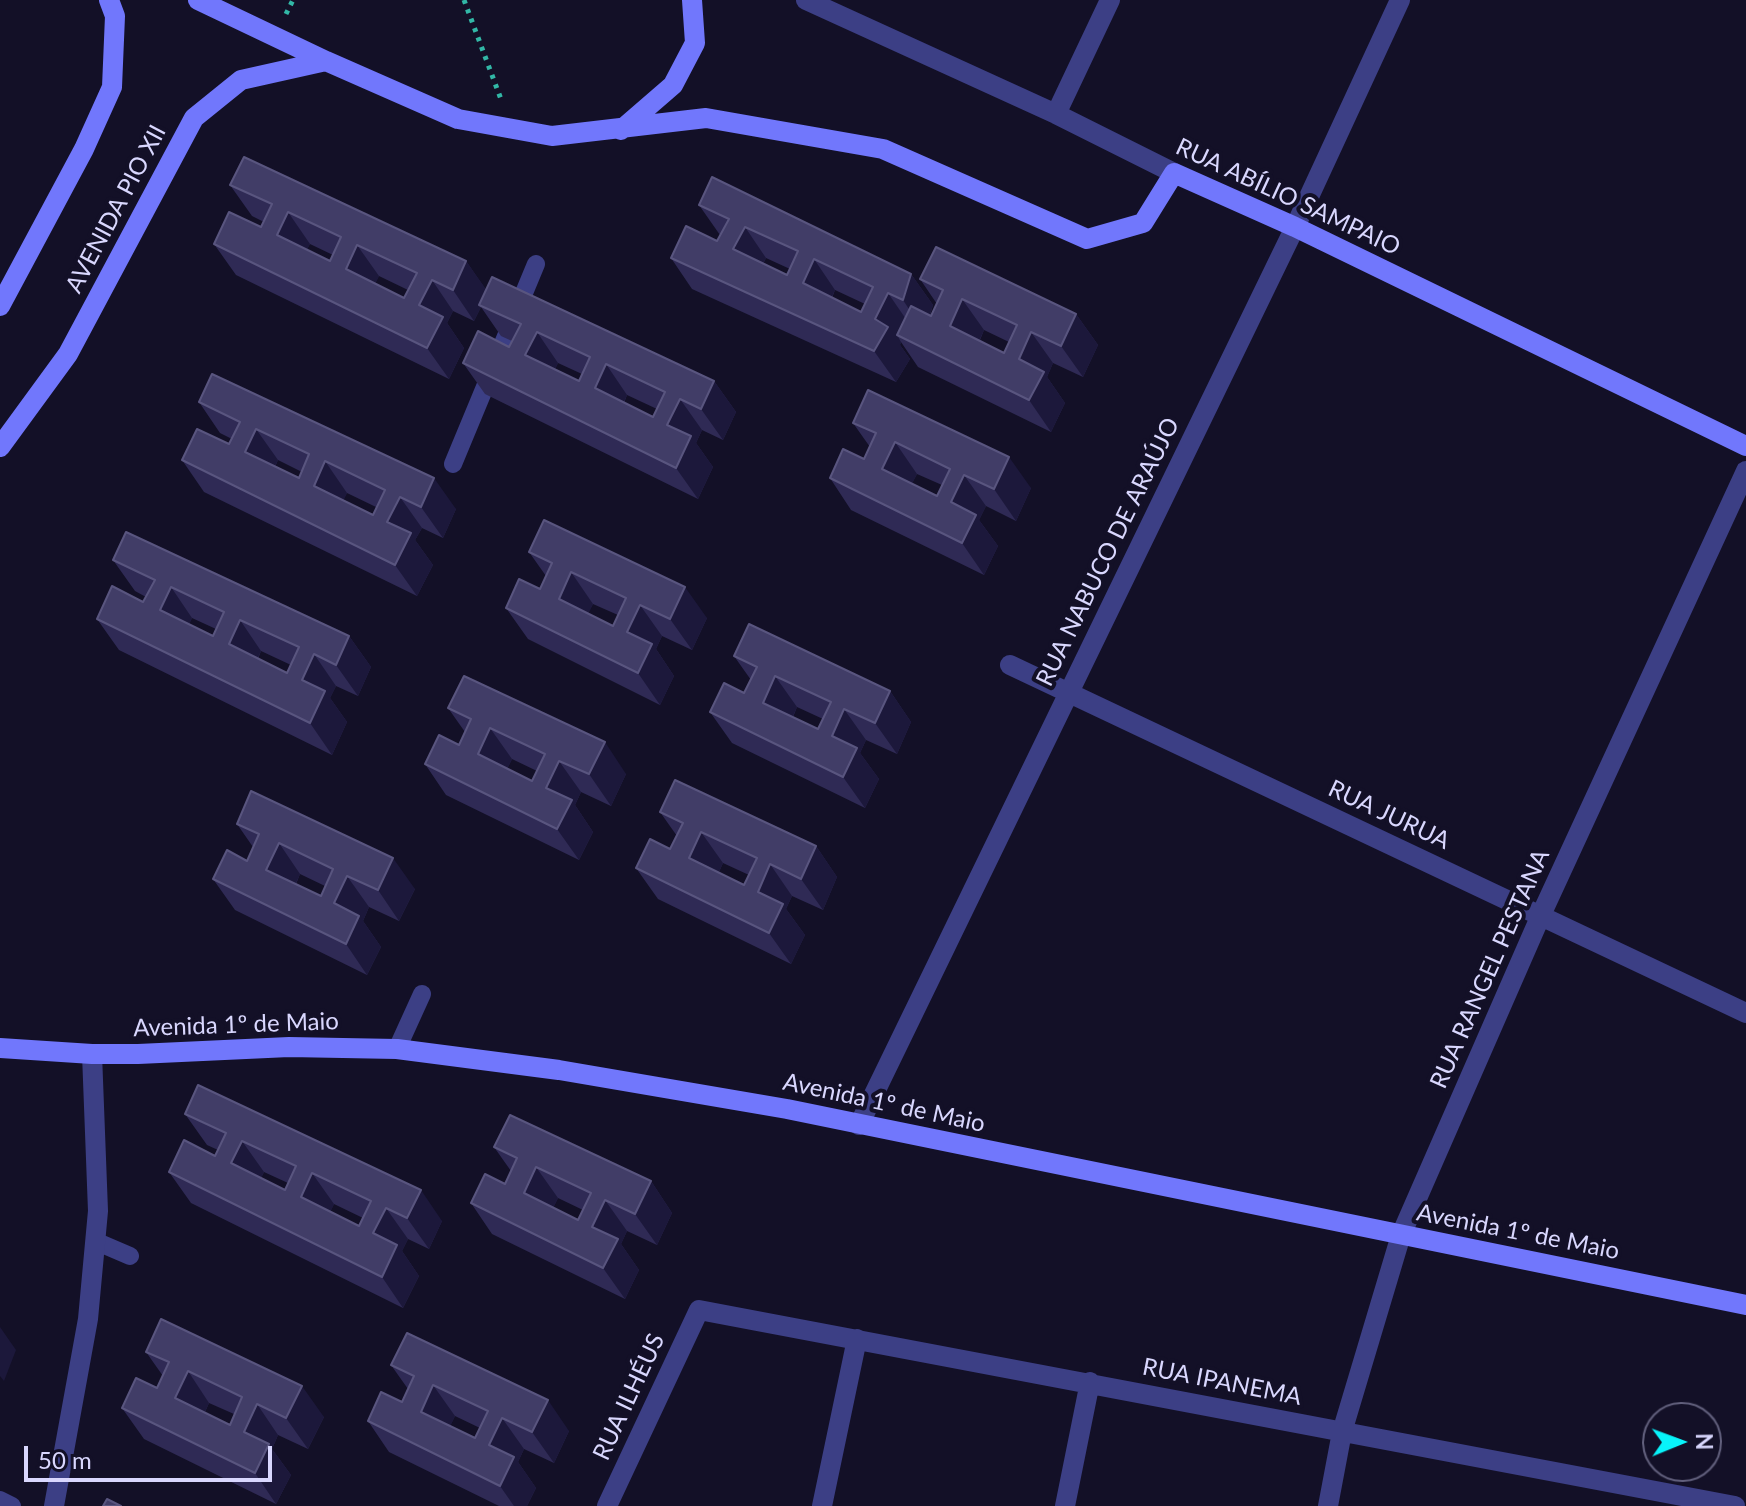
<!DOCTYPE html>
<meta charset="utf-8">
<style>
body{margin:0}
#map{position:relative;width:1746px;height:1506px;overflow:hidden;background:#131027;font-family:Lato,sans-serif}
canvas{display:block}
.north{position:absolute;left:1642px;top:1402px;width:80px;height:80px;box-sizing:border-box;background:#131027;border:2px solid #62607d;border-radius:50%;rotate:89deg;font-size:22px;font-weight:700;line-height:32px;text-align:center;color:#d9d7fe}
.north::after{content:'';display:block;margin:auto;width:28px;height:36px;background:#08f3fa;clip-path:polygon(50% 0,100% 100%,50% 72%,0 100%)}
.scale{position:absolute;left:24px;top:1446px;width:248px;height:36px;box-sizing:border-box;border:4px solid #d9d7fe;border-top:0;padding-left:10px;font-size:24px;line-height:28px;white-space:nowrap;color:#d9d7fe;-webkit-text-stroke:6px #131027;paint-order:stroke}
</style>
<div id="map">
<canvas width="1746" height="1506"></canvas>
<div class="north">N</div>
<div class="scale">50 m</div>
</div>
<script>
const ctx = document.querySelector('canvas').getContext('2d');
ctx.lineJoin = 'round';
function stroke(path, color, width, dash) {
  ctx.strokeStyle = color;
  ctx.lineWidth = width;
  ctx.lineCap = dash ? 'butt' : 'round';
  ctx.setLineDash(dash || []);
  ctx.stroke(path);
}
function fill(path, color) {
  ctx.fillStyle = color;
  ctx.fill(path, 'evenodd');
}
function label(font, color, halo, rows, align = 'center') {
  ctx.font = font + ' Lato,sans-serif';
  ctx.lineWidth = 8;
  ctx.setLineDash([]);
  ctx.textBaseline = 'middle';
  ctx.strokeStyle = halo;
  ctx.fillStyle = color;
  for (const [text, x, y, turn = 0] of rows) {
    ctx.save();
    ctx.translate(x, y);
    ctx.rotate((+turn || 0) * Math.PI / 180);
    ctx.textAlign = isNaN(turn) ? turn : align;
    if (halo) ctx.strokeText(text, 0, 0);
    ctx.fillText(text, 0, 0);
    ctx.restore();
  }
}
const path = new Path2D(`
 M464 0 502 102
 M286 14 293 0`);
const lane = new Path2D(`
 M453 464 536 264
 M397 1049 422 994
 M95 1241 130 1256
 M0 1500 12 1506`);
const street = new Path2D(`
 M806 0 1056 114 1174 173
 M1056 114 1110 0
 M1010 665 1746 1013
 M859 1125 1295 227 1400 0
 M54 1506 88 1319 98 1211 92 1054
 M607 1506 699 1310 1735 1506
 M822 1506 857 1339
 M1065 1506 1090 1382
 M1328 1506 1342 1432 1401 1235 1541 915 1746 471`);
const secondary = new Path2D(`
 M198 0 326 61 458 119 552 136 706 118 883 149 1087 239 1143 223 1174 173 1295 227 1746 446
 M621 130 673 85 695 43 692 0
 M0 306 84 149 112 87 115 16 109 0
 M0 447 68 354 194 118 241 80 326 61
 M0 1048 92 1054H138L289 1047 397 1049 559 1070 787 1109 1746 1305`);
const wall = new Path2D(`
 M230 185 466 261 486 290 714 381 736 412 723 440 702 430 696 443 713 467 698 499 485 394 463 363 509 347 512 341 501 336 481 307 474 321 453 311 447 323 464 348 449 379 236 275 214 244 261 227 264 222 252 216ZM310 244 333 255 330 261 307 249ZM379 276 408 290 404 298 375 283ZM558 363 582 374 579 381 555 369ZM627 395 657 409 653 417 624 403Z
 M699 205 911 274 933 305 930 315 931 316 937 304 920 279 1076 314 1098 345 1083 377 1053 363 1047 377 1065 403 1051 432 918 367 901 342 900 345 910 359 896 382 692 289 671 258 717 241 720 235ZM766 258 790 269 787 275 763 264ZM835 290 865 304 861 312 832 298ZM984 330 1009 342 1004 353 980 340Z
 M199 402 456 509 443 538 422 528 415 540 433 565 417 596 204 492 182 460 229 444 232 439 220 433ZM278 460 302 472 299 478 275 467ZM347 493 376 507 373 515 343 500Z
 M853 423 1031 488 1016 521 986 506 979 520 998 546 984 575 851 510 830 478 864 459 870 447ZM917 474 942 485 937 496 912 483Z
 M529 552 707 618 692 650 662 636 656 649 674 676 660 705 528 639 506 608 540 589 546 576ZM593 604 618 615 613 626 588 613Z
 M113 560 349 636 371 667 358 696 336 686 330 698 347 722 332 755 119 650 97 619 143 602 146 597 135 591ZM192 618 216 629 213 636 189 624ZM261 651 291 665 287 673 258 659Z
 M734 656 890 691 911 722 897 754 866 740 860 753 879 779 865 808 732 743 710 712 744 693 751 680ZM797 707 823 719 818 729 793 717Z
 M448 708 626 774 611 806 581 792 575 805 593 832 579 860 446 795 425 764 459 745 465 732ZM512 759 537 771 532 781 507 769Z
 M660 812 816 846 837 877 823 910 792 896 786 909 805 935 791 964 658 899 636 868 670 849 677 836ZM723 863 749 875 744 885 719 872Z
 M237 824 415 889 399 921 369 907 363 921 381 947 367 975 235 910 213 879 247 861 253 847ZM300 874 325 886 321 896 296 884Z
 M185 1114 442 1221 429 1249 408 1239 402 1251 419 1276 403 1308 191 1203 169 1172 215 1156 218 1150 207 1145ZM264 1172 288 1183 285 1190 261 1178ZM334 1204 363 1218 359 1226 330 1212Z
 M494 1147 651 1181 672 1213 657 1245 627 1231 621 1244 639 1270 625 1299 492 1234 471 1203 505 1184 511 1171ZM558 1198 583 1210 578 1220 553 1208Z
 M146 1352 324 1417 308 1449 278 1435 272 1449 291 1475 276 1504 144 1439 122 1408 157 1388 163 1376ZM209 1403 234 1414 230 1425 205 1412Z
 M391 1365 569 1431 554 1463 524 1449 518 1462 536 1488 527 1506H499L389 1452 368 1421 402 1402 408 1389ZM455 1416 480 1428 475 1438 450 1426Z`);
const shadedWall = new Path2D(`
 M288 212 310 244 299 266 277 235Z
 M745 227 766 258 755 280 733 249Z
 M357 245 379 276 368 300 346 269Z
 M814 259 835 290 824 314 803 283Z
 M466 261 488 292 479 305 481 307 474 321 453 290Z
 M911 274 933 305 924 332 903 300Z
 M432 280 453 311 447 323 464 348 449 379 427 348 419 305Z
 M888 293 910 325 897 335 901 342 900 345 910 359 896 382 874 351 875 319Z
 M962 299 984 330 972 357 950 326Z
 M1076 314 1098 345 1083 377 1061 346Z
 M537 332 558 363 547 386 525 355Z
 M1031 332 1053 363 1047 377 1065 403 1051 432 1029 400 1019 359Z
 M606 364 627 395 616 420 595 388Z
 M714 381 736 412 723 440 701 409Z
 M680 399 702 430 696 443 713 467 698 499 676 468 667 425Z
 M256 429 278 460 267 483 245 452Z
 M895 442 917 474 904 500 882 469Z
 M1009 457 1031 488 1016 521 994 489Z
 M325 461 347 493 336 517 314 486Z
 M964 475 986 506 979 520 998 546 984 575 962 543 951 502Z
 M434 478 456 509 443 538 421 507Z
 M400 497 422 528 415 540 433 565 417 596 395 565 387 522Z
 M571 572 593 604 581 630 559 599Z
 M171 587 192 618 181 641 160 610Z
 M685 587 707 618 692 650 670 619Z
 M640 605 662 636 656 649 674 676 660 705 638 673 627 632Z
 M240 620 261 651 250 675 229 644Z
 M349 636 371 667 358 696 336 665Z
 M314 654 336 686 330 698 347 722 332 755 310 723 302 680Z
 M775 676 797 707 785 734 763 703Z
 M890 691 911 722 897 754 875 723Z
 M844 709 866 740 860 753 879 779 865 808 843 777 832 736Z
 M490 728 512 759 499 786 478 754Z
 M605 742 626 774 611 806 589 774Z
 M559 761 581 792 575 805 593 832 579 860 557 829 546 788Z
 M701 832 723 863 711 889 689 858Z
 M279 843 300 874 288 901 266 870Z
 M816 846 837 877 823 910 801 879Z
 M393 858 415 889 399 921 378 890Z
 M770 864 792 896 786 909 805 935 791 964 769 933 758 892Z
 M347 876 369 907 363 921 381 947 367 975 346 944 334 903Z
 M242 1141 264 1172 253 1194 231 1163Z
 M536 1167 558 1198 545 1225 524 1193Z
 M312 1173 334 1204 323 1228 301 1197Z
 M651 1181 672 1213 657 1245 635 1214Z
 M421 1190 442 1221 429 1249 407 1218Z
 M605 1200 627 1231 621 1244 639 1270 625 1299 603 1268 592 1227Z
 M386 1208 408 1239 402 1251 419 1276 403 1308 382 1277 373 1233Z
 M0 1327 16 1350 4 1381 0 1376Z
 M188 1371 209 1403 197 1429 175 1398Z
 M433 1385 455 1416 442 1443 421 1412Z
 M302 1386 324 1417 308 1449 286 1418Z
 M548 1400 569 1431 554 1463 532 1432Z
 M257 1404 278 1435 272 1449 291 1475 276 1504 255 1473 244 1432Z
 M502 1418 524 1449 518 1462 536 1488 527 1506H514L500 1486 489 1445Z`);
const building = new Path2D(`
 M244 157 466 261 453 290 432 280 419 305 443 317 427 348 214 244 229 212 261 227 272 204 230 185ZM288 212 341 237 330 261 277 235ZM357 245 417 273 404 298 346 269Z
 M712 177 911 274 903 300 888 293 875 319 888 327 874 351 671 258 686 226 717 241 729 219 699 205ZM745 227 798 251 787 275 733 249ZM814 259 873 287 861 312 803 283Z
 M936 247 1076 314 1061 346 1031 332 1019 359 1044 372 1029 400 897 335 911 306 931 316 943 290 920 279ZM962 299 1017 325 1004 353 950 326Z
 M492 277 714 381 701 409 680 399 667 425 691 436 676 468 463 363 478 331 509 347 521 324 479 305ZM537 332 590 357 579 381 525 355ZM606 364 665 392 653 417 595 388Z
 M212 374 434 478 421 507 400 497 387 522 411 533 395 565 182 460 197 429 229 444 240 422 199 402ZM256 429 309 454 299 478 245 452ZM325 461 385 490 373 515 314 486Z
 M868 390 1009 457 994 489 964 475 951 502 976 515 962 543 830 478 843 449 864 459 876 433 853 423ZM895 442 950 469 937 496 882 469Z
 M544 520 685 587 670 619 640 605 627 632 652 644 638 673 506 608 519 579 540 589 552 563 529 552ZM571 572 626 598 613 626 559 599Z
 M126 532 349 636 336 665 314 654 302 680 325 691 310 723 97 619 112 586 143 602 155 580 113 560ZM171 587 224 612 213 636 160 610ZM240 620 299 647 287 673 229 644Z
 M749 624 890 691 875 723 844 709 832 736 857 748 843 777 710 712 724 683 744 693 757 667 734 656ZM775 676 831 702 818 729 763 703Z
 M464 676 605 742 589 774 559 761 546 788 572 800 557 829 425 764 439 735 459 745 471 719 448 708ZM490 728 545 754 532 781 478 754Z
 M675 780 816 846 801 879 770 864 758 892 783 904 769 933 636 868 650 839 670 849 683 823 660 812ZM701 832 757 858 744 885 689 858Z
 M251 791 393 858 378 890 347 876 334 903 359 916 346 944 213 879 227 850 247 861 259 834 237 824ZM279 843 333 869 321 896 266 870Z
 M198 1085 421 1190 407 1218 386 1208 373 1233 397 1245 382 1277 169 1172 184 1140 215 1156 226 1133 185 1114ZM242 1141 296 1166 285 1190 231 1163ZM312 1173 371 1201 359 1226 301 1197Z
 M510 1115 651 1181 635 1214 605 1200 592 1227 618 1239 603 1268 471 1203 485 1174 505 1184 517 1158 494 1147ZM536 1167 591 1193 578 1220 524 1193Z
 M161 1319 302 1386 286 1418 257 1404 244 1432 269 1444 255 1473 122 1408 136 1378 157 1388 169 1362 146 1352ZM188 1371 242 1397 230 1425 175 1398Z
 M407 1333 548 1400 532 1432 502 1418 489 1445 514 1457 500 1486 368 1421 381 1392 402 1402 414 1376 391 1365ZM433 1385 488 1411 475 1438 421 1412Z
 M107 1499 121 1506H103Z`);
const streetNames = [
 ["RUA ABÍLIO SAMPAIO",1288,197,25],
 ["AVENIDA PIO XII",116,209,-62],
 ["RUA NABUCO DE ARAÚJO",1108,552,-64],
 ["RUA JURUA",1389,815,25],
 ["RUA RANGEL PESTANA",1490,969,-66],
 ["Avenida 1º de Maio",236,1025,-2],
 ["Avenida 1º de Maio",884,1103,12],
 ["Avenida 1º de Maio",1518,1232,11],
 ["RUA IPANEMA",1222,1382,11],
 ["RUA ILHÉUS",629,1397,-65]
];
stroke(path, '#32b7a6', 5, [4, 6]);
stroke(lane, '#3c3f85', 18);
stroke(street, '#3c3f85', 20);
stroke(secondary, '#7177fc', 20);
fill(wall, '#2f2a55');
fill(shadedWall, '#1c183b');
fill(building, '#413d67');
stroke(building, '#59557f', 2);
label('24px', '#d9d7fe', '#131027', streetNames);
</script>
